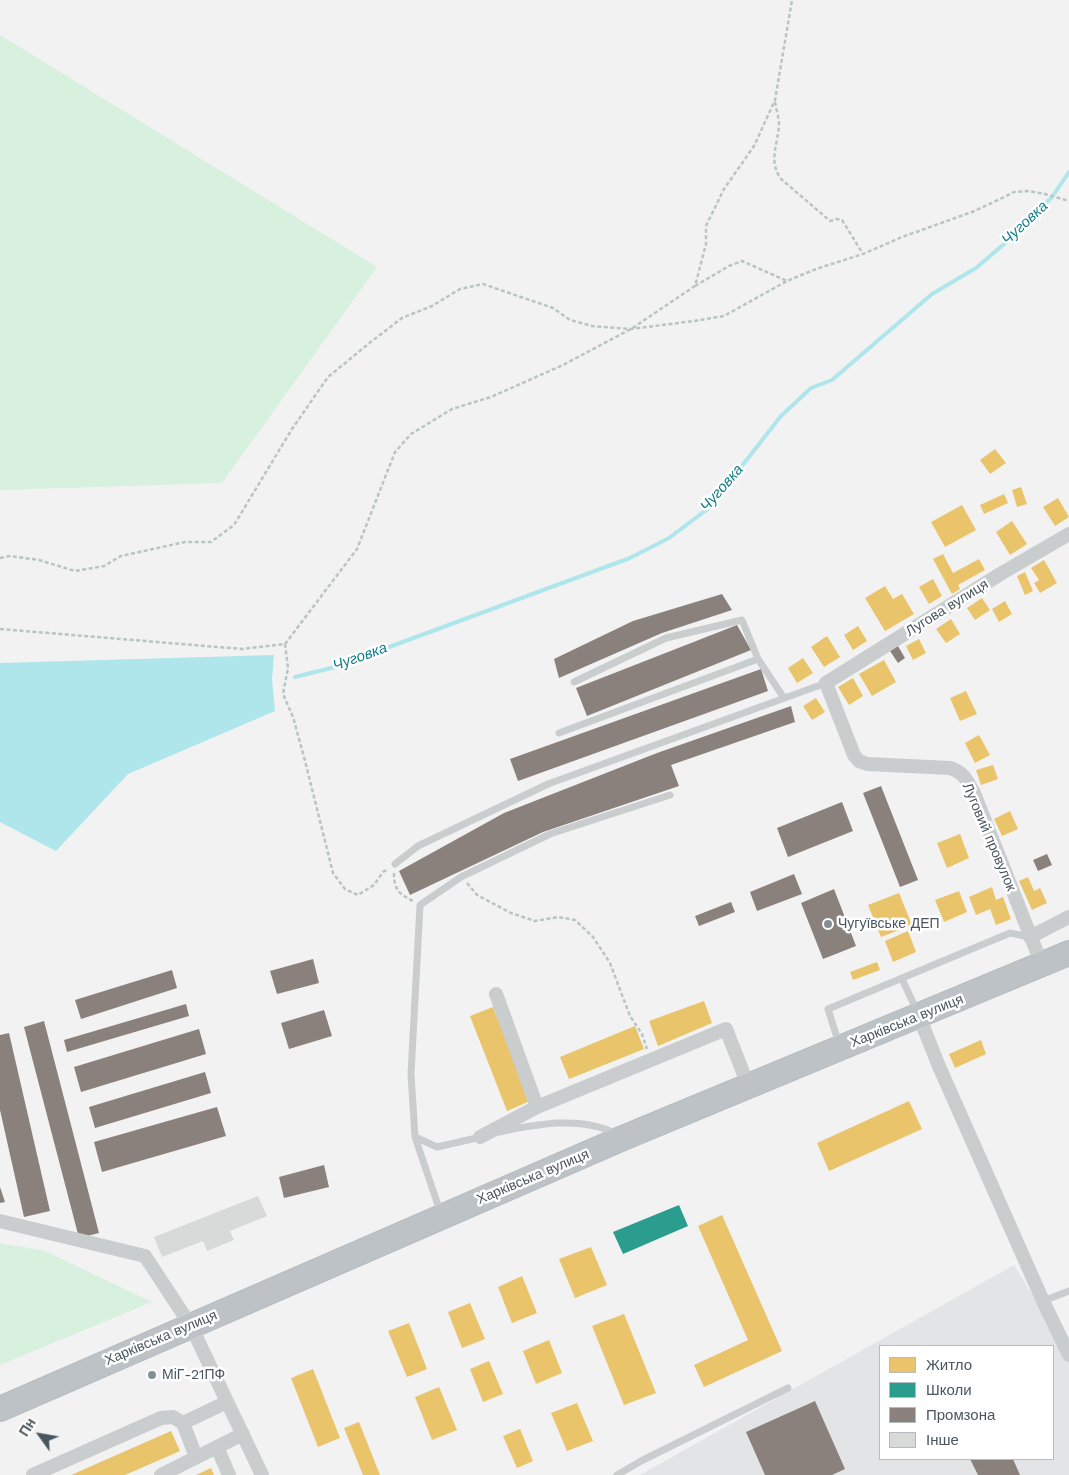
<!DOCTYPE html>
<meta charset="utf-8">
<style>
body{margin:0}
#map{position:relative;width:1069px;height:1475px;overflow:hidden;background:#f2f2f2;font-family:"Work Sans",sans-serif}
canvas{display:block}
.legend{position:absolute;left:879px;top:1345px;width:175px;height:115px;box-sizing:border-box;background:#fff;border:1px solid #b6bbbf;margin:0;padding:6px 9px;list-style:none;font-size:15px;color:#49565e}
.legend li{display:flex;align-items:center;gap:10px;height:25px}
.legend b{width:25px;border:1px solid #b6bbbf}
.north{position:absolute;left:15px;top:1410px;width:50px;height:50px;-webkit-text-stroke:4px #fff;paint-order:stroke;rotate:302deg;font-size:14px;font-weight:700;line-height:20px;text-align:center;color:#49565e}
.north::after{content:'';display:block;margin:auto;width:18px;height:22px;background:#49565e;clip-path:polygon(50% 0,100% 100%,50% 72%,0 100%)}
</style>
<div id="map">
<canvas width="1069" height="1475"></canvas>
<ul class="legend">
<li><b style="height:14px;background:#e9c46a"></b>Житло</li>
<li><b style="height:14px;background:#2a9d8f"></b>Школи</li>
<li><b style="height:14px;background:#8a817c"></b>Промзона</li>
<li><b style="height:14px;background:#d8dada"></b>Інше</li>
</ul>
<div class="north">Пн</div>
</div>
<script>
const ctx = document.querySelector('canvas').getContext('2d');
ctx.lineJoin = 'round';
function fill(path, color) {
  ctx.fillStyle = color;
  ctx.fill(path, 'evenodd');
}
function stroke(path, color, width, dash) {
  ctx.strokeStyle = color;
  ctx.lineWidth = width;
  ctx.lineCap = dash ? 'butt' : 'round';
  ctx.setLineDash(dash || []);
  ctx.stroke(path);
}
function label(font, color, halo, rows, align = 'center') {
  ctx.font = font + ' "Work Sans",sans-serif';
  ctx.lineWidth = 5;
  ctx.setLineDash([]);
  ctx.textBaseline = 'middle';
  ctx.strokeStyle = halo;
  ctx.fillStyle = color;
  for (const [text, x, y, turn = 0] of rows) {
    ctx.save();
    ctx.translate(x, y);
    ctx.rotate((+turn || 0) * Math.PI / 180);
    ctx.textAlign = isNaN(turn) ? turn : align;
    if (halo) ctx.strokeText(text, 0, 0);
    ctx.fillText(text, 0, 0);
    ctx.restore();
  }
}
const airport = new Path2D(`
 M1014 1265 1069 1355V1475H640ZM880 1346H1053V1459H880Z`);
const green = new Path2D(`
 M0 35 377 267 222 483 0 490Z
 M0 1243 45 1251 152 1302 0 1365Z`);
const water = new Path2D(`
 M274 655 272 679 275 711 128 774 56 851 0 822V663Z`);
const homes = new Path2D(`
 M995 449 1006 463 990 474 980 460Z
 M1021 487 1027 504 1017 507 1012 490Z
 M1004 494 1008 503 984 514 980 505Z
 M1058 498 1069 517 1055 526 1043 507Z
 M962 505 976 530 945 547 931 522Z
 M1012 521 1027 544 1010 555 996 532Z
 M943 554 953 573 979 559 985 570 958 585 960 589 952 594 933 559Z
 M1044 560 1057 583 1040 593 1034 583 1039 580 1031 568Z
 M1025 572 1033 591 1025 595 1017 576Z
 M933 579 942 596 929 604 919 587Z
 M885 586 893 599 902 594 914 614 885 631 865 598Z
 M982 598 990 610 975 620 967 608Z
 M1005 601 1012 614 999 622 992 609Z
 M951 619 960 634 946 643 936 629Z
 M858 626 867 641 853 650 844 635Z
 M827 636 840 657 824 667 811 647Z
 M919 639 926 653 913 660 906 646Z
 M803 658 813 673 797 683 788 668Z
 M884 660 896 682 872 696 859 674Z
 M853 678 863 696 849 705 838 687Z
 M966 691 977 714 960 721 950 698Z
 M816 698 825 712 812 720 803 706Z
 M979 735 990 755 975 763 965 743Z
 M993 765 998 779 981 785 976 770Z
 M1010 811 1018 829 1002 836 994 819Z
 M960 834 969 858 947 868 937 843Z
 M1028 877 1034 891 1040 888 1047 903 1032 910 1019 881Z
 M992 887 996 900 1003 897 1011 919 996 925 990 909 976 915 969 897Z
 M959 891 967 912 944 922 935 900Z
 M899 893 912 925 881 937 868 905Z
 M908 931 916 952 893 962 885 941Z
 M877 962 880 970 853 980 850 972Z
 M704 1001 712 1023 658 1046 649 1021Z
 M493 1007 530 1101 507 1111 470 1016Z
 M635 1026 644 1049 569 1079 560 1057Z
 M981 1040 986 1054 955 1068 949 1054Z
 M909 1101 922 1129 829 1171 817 1143Z
 M722 1215 782 1351 704 1387 694 1365 748 1340 698 1226Z
 M591 1247 607 1285 575 1298 559 1259Z
 M522 1276 537 1313 512 1323 498 1287Z
 M470 1303 485 1339 462 1348 448 1312Z
 M624 1314 656 1393 624 1405 592 1326Z
 M409 1323 427 1369 407 1377 388 1331Z
 M549 1340 562 1373 536 1384 523 1351Z
 M489 1361 503 1394 483 1402 470 1369Z
 M313 1369 340 1438 318 1447 291 1378Z
 M439 1387 457 1430 432 1440 415 1397Z
 M577 1403 593 1441 567 1451 551 1413Z
 M359 1422 380 1475H363L344 1428Z
 M520 1429 533 1461 517 1468 503 1436Z
 M171 1431 180 1451 125 1475H71Z
 M211 1468 214 1475H196Z`);
const schools = new Path2D(`
 M679 1205 688 1226 623 1254 613 1232Z`);
const industry = new Path2D(`
 M722 594 732 610 662 633 559 678 554 659 633 621Z
 M737 625 751 650 587 716 576 688Z
 M898 646 905 658 898 663 890 651Z
 M761 669 768 691 518 781 510 759Z
 M791 706 795 722 671 765 679 786 543 832 410 895 399 871 504 813 657 753Z
 M881 786 918 880 900 887 863 793Z
 M842 802 853 831 788 857 777 828Z
 M1047 854 1052 865 1038 871 1033 860Z
 M794 874 802 894 757 911 750 892Z
 M834 889 856 946 823 959 801 903Z
 M731 902 735 912 699 926 695 916Z
 M313 959 319 983 277 994 270 971Z
 M172 970 177 988 81 1019 75 1000Z
 M186 1004 189 1016 67 1052 64 1040Z
 M324 1010 332 1036 289 1049 281 1023Z
 M44 1021 99 1233 79 1238 24 1027Z
 M199 1029 206 1054 81 1092 74 1067Z
 M9 1033 50 1211 24 1217 0 1110V1035Z
 M205 1072 211 1093 95 1128 89 1107Z
 M217 1107 226 1136 102 1172 94 1142Z
 M324 1165 329 1187 284 1198 279 1177Z
 M0 1187 5 1202 0 1203Z
 M815 1401 845 1469 832 1475H765L746 1432Z
 M970 1459H1013L1020 1475H978Z`);
const stream = new Path2D(`
 M295 677 335 667 630 558 669 538 709 508 781 416 811 388 832 380 932 294 976 268 1010 239 1052 197 1069 172`);
const building = new Path2D(`
 M258 1196 267 1216 230 1231 234 1240 207 1251 203 1241 162 1257 154 1237Z`);
const path = new Path2D(`
 M775 102C776 108 778 115 779 122 779 143 768 158 780 178L830 221 836 219 842 220 863 254
 M695 286 729 266 742 261 787 281 816 269 863 254 902 237 972 212 994 202 1014 192 1028 191 1045 194 1069 201
 M0 558 10 556 39 560 75 571 104 566 121 556 185 542H211L234 525 292 429 328 377 372 341 402 318 432 306 460 289 483 284 553 308 570 320 592 326 631 329 694 321 724 316 787 281
 M0 629 242 649 285 644 357 549 395 452 411 434 452 409 491 397 563 365 631 329 695 286 706 244V226L724 189 754 146 775 100 792 0
 M285 644 288 668 283 694 293 717 304 757 333 873 345 889 358 895 374 885 383 872 388 869
 M394 873C394 890 399 894 413 901
 M467 883 477 895 511 913 535 921 558 917 575 920 593 937 610 963 630 1016 642 1034 647 1049`);
const lane = new Path2D(`
 M574 682 666 638 742 620 758 659
 M559 733 758 659 784 698
 M395 864 418 846 548 784 826 683
 M902 979 917 1011
 M839 1044 828 1009 1010 933 1030 937
 M499 1132C536 1124 584 1115 618 1135
 M415 1137 437 1147 481 1137
 M441 1214 415 1137 411 1074 420 905 461 877 550 834 670 795
 M1043 1301 1069 1291
 M617 1475 641 1461 788 1388`);
const street = new Path2D(`
 M1030 937 1069 917
 M1042 965 974 793C967 781 964 772 950 768L867 764 859 761 854 755 826 683 1002 573 1069 534
 M496 994 537 1107
 M919 1016 938 1064 1043 1301 1069 1355
 M480 1137 537 1107 726 1029 748 1085
 M0 1221 145 1256 191 1326 262 1475
 M183 1423 227 1402
 M217 1447 229 1475
 M33 1475 161 1418 173 1417 183 1423 196 1457
 M161 1475 243 1434`);
const highway = new Path2D(`
 M0 1409 623 1138 1069 953`);
const markers = [
 [828,924,5,"#848d92"],
 [152,1375,5,"#848d92"]
];
const streetNames = [
 ["Лугова вулиця",947,608,-32],
 ["Луговий провулок",989,837,67],
 ["Харківська вулиця",907,1021,-22],
 ["Харківська вулиця",533,1177,-23],
 ["Харківська вулиця",161,1338,-23]
];
const poiNames = [
 ["Чугуївське ДЕП",838,924],
 ["МіГ-21ПФ",162,1375]
];
const waterNames = [
 ["Чуговка",1025,223,-43],
 ["Чуговка",722,488,-49],
 ["Чуговка",360,657,-20]
];
fill(airport, '#e2e4e5');
fill(green, '#d8f0de');
fill(water, '#aee6ec');
fill(homes, '#e9c46a');
fill(schools, '#2a9d8f');
fill(industry, '#8a817c');
stroke(stream, '#aee6ec', 4);
fill(building, '#d8dada');
stroke(highway, '#b7bdc0', 26);
stroke(path, '#b9c5c0', 2.5, [4, 2.5]);
stroke(lane, '#c9cdce', 7);
stroke(street, '#c9cdce', 14);
stroke(highway, '#bcc2c5', 24);
for (const [x, y, r, color] of markers) {
  const dot = new Path2D();
  dot.arc(x, y, r, 0, 2 * Math.PI);
  ctx.fillStyle = color;
  ctx.fill(dot);
  stroke(dot, '#fff', 2);
}
label('14px', '#49565e', '#fff', streetNames);
label('14px', '#49565e', '#fff', poiNames, 'left');
label('italic 15px', '#137e89', '#fff', waterNames);
</script>
